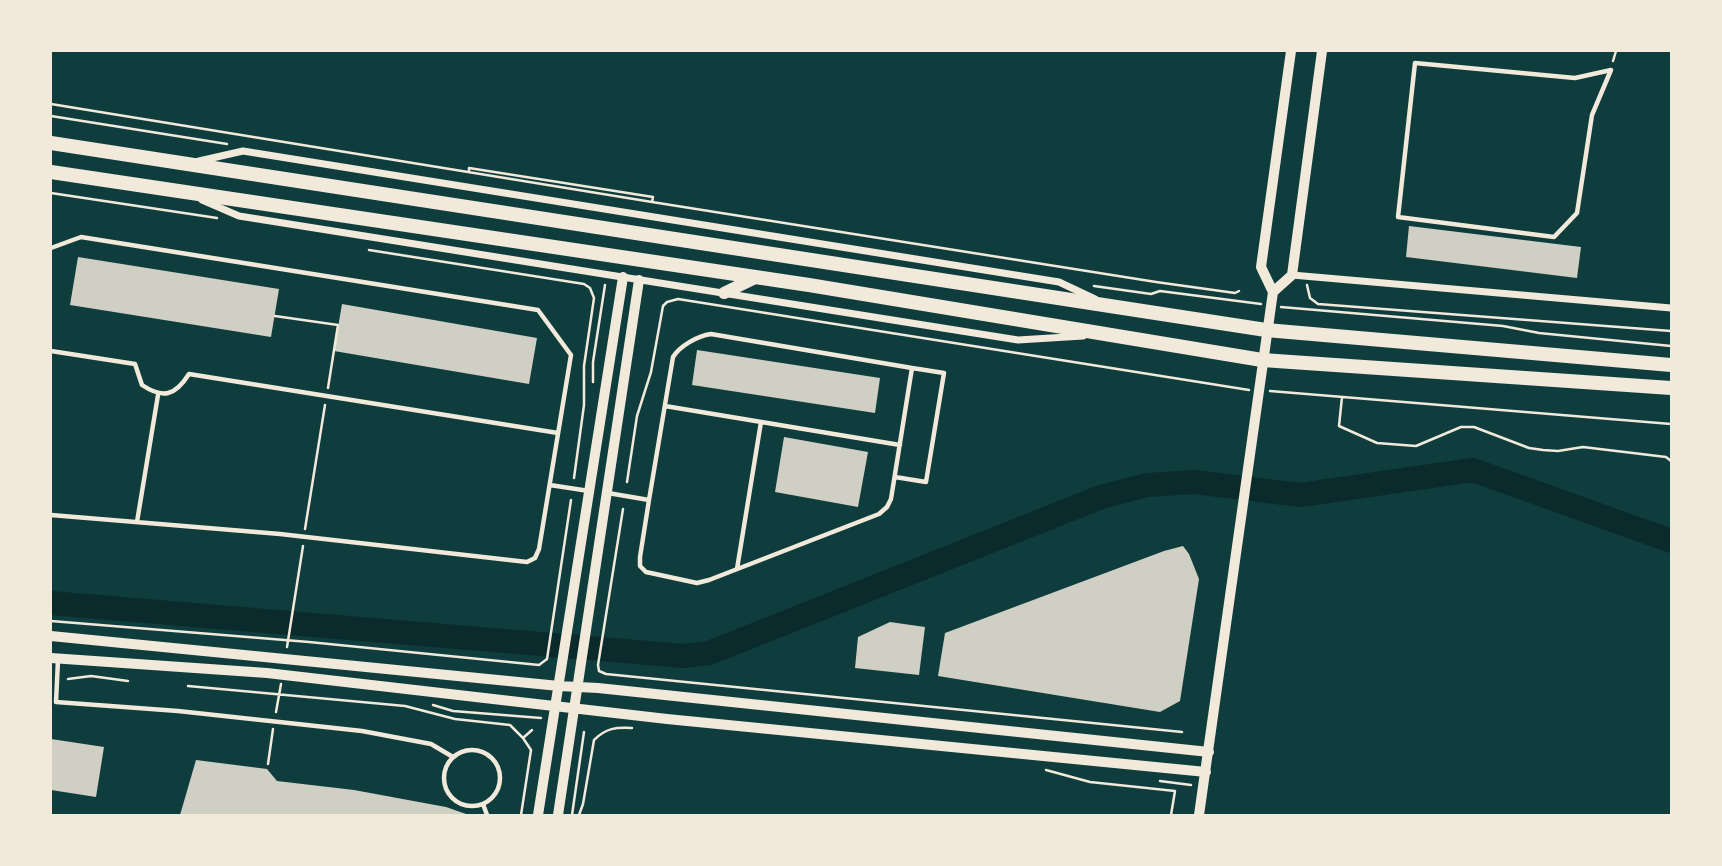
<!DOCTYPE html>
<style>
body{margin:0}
#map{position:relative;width:1722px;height:866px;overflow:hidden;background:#0f3d3e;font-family:"Space Grotesk",sans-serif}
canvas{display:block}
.frame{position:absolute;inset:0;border:52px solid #f1e9da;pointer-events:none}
</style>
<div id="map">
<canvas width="1722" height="866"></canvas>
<div class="frame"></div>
</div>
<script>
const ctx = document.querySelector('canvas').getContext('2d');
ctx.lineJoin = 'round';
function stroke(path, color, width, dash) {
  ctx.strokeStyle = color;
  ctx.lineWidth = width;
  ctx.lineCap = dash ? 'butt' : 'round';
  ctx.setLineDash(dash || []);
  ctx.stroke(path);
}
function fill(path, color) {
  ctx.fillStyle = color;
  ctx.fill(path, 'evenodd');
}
const river = new Path2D(`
 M51 603 684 656 709 653 1101 497 1147 485 1195 482 1300 495 1473 470 1671 541`);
const building = new Path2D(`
 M1409 226 1581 247 1577 278 1406 257Z
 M78 257 279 289 271 337 70 305Z
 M342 304 537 338 529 384 334 351Z
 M697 350 880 378 875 413 692 385Z
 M784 437 868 452 858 507 775 492Z
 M1183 546 1189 554 1199 579 1180 701 1160 712 938 676 945 633 1164 551Z
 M890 622 925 627 919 675 855 668 858 637Z
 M51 739 104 747 96 797 51 790Z
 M196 760 267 769 277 781 354 790 446 807 469 815H180Z`);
const path = new Path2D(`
 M1613 61 1616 51
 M51 104 652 202
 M51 116 227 144
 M469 172V168L653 197 652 202 1156 282 1235 293 1239 291
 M51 193 217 218
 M369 250 584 284 590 288 594 298 584 366V405L574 478
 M1307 285 1310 298 1318 304 1671 331
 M1094 286 1151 294 1160 291 1261 304
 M1281 307 1503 326 1539 333 1671 346
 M275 316 338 325 328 388
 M593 382V362L605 285
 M1270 391 1671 424
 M1342 397 1339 426 1377 443 1416 446 1461 427H1474L1529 448 1543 450 1558 451 1583 447 1666 457 1671 461
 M627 482 637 416 651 372 663 306 667 302 678 299 1249 390
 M623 509 598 665 599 671 606 674 1182 732
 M305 529 325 405
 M51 621 309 642 539 665 547 659 571 500
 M287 647 303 546
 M68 679 91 676 128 681
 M188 686 405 706 455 719 510 725 523 738
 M433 705 453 711 541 718
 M276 712 281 684
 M268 764 273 729
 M1046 770 1090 782 1175 791 1171 815
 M1160 781 1191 785
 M521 815 531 750 523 738 532 730
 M572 815 584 732
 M579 815 583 804 594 740C606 728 616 727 632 728`);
const service = new Path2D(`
 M1415 63 1575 78 1611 70 1592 115 1577 213 1554 237 1398 217Z
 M51 248 81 237 538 310 571 355 539 549 535 558 527 562 280 534 51 515
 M51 351 135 364 142 385C163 399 175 396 189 374L558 433
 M665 406 900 445
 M895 477 926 482 944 373 912 368
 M550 485 589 491
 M608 493 649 500 640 557V566L646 572 697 583 709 580 879 514 887 507 891 499 912 368 711 334C697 336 680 346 673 357L649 500
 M137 522 158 395
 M737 569 761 422
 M58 660 56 702 178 711 362 731 431 744 453 757
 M444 778a28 28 0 1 1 56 0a28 28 0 1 1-56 0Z
 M483 804 487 815`);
const minor = new Path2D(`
 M199 161 243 151 1059 282 1095 299
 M202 200 239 216 1018 340 1083 336
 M1292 275 1671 308`);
const tertiary = new Path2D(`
 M1273 292 1292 275 1322 51
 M51 636 559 686 598 688 1209 752
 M51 658 267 673 667 719 1206 772
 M538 815 623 277
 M558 815 639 280
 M1199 815 1273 292 1261 267 1291 51`);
const secondary = new Path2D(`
 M724 293 755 278`);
const primary = new Path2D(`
 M51 143 1266 330 1671 365
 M51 172 809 285 1262 360 1671 388`);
stroke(river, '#0a2a2b', 24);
fill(building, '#cfcfc3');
stroke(path, '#f1e9da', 2.5);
stroke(service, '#f1e9da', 4.5);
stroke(minor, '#f1e9da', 7);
stroke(tertiary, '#f1e9da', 10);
stroke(secondary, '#f1e9da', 12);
stroke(primary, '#f1e9da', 14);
</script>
